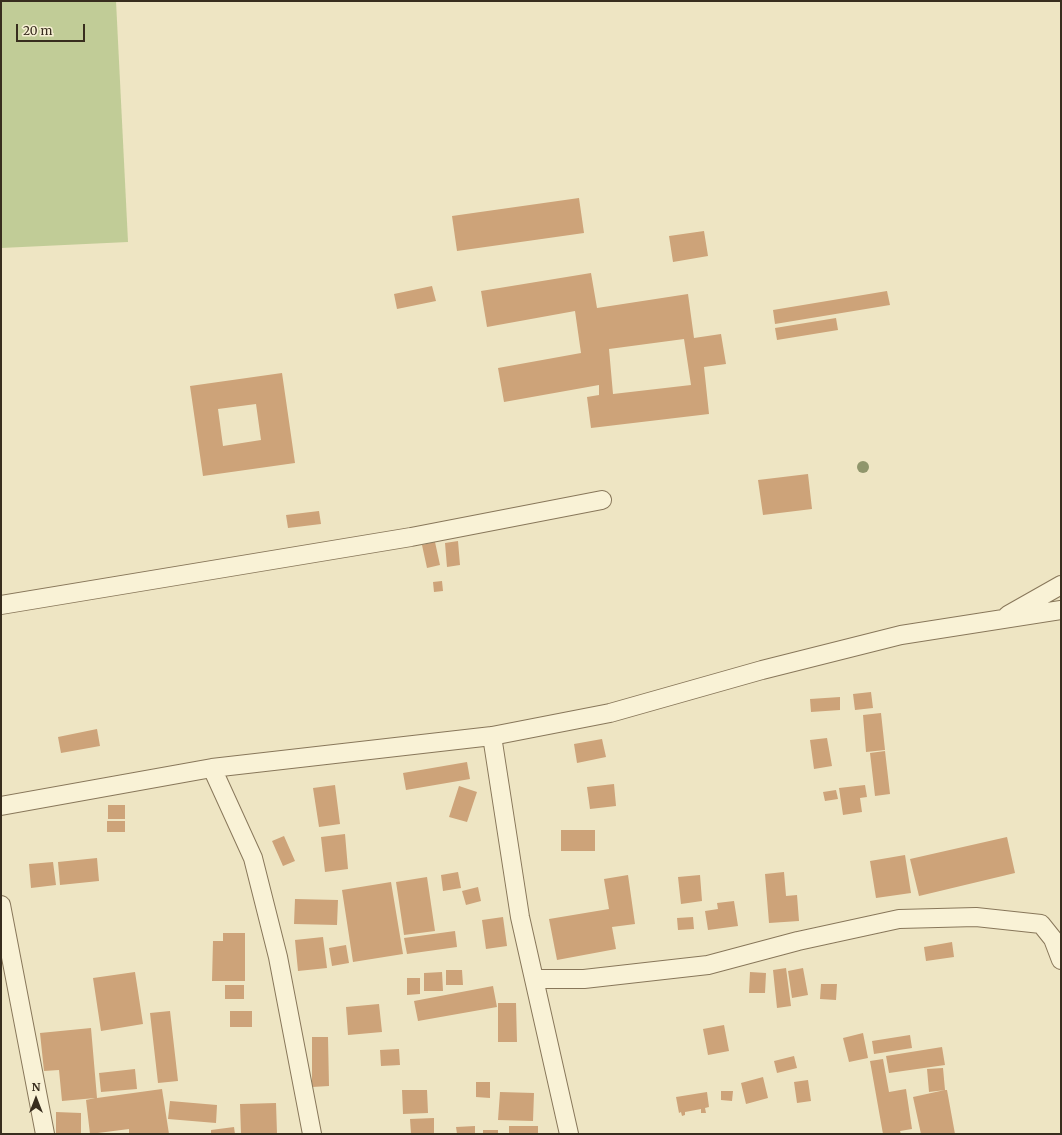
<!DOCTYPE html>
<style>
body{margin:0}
#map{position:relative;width:1062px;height:1135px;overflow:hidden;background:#eee5c3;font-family:Merriweather,serif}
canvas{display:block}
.frame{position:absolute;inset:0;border:2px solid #382d1e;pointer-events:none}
.north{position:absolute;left:16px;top:1079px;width:40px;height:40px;-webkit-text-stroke:3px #f6efd3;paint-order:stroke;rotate:0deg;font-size:11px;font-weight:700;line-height:16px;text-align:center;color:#382d1e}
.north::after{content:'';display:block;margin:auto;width:14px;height:18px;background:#382d1e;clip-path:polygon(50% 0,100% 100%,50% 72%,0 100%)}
.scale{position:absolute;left:16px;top:24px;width:69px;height:18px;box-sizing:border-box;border:2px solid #382d1e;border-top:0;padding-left:5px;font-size:12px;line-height:14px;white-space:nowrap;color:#382d1e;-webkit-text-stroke:3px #f6efd3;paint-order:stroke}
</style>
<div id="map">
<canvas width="1062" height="1135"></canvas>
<div class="frame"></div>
<div class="north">N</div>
<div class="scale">20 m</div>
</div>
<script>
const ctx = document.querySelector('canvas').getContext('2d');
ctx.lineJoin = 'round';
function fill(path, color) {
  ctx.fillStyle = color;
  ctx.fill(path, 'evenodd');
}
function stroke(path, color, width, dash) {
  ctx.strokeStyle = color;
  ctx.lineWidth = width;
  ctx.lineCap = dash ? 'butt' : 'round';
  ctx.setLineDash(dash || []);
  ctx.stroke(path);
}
const green = new Path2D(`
 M1 1H116L128 242 1 248Z`);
const building = new Path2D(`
 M579 198 584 233 457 251 452 216Z
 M704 231 708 256 673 262 669 236Z
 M591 273 597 308 688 294 694 338 721 334 726 364 704 367 709 414 591 428 587 397 599 395V385L504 402 498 368 581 353 575 311 487 327 481 291ZM684 339 691 385 613 394 609 349Z
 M432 286 436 301 397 309 394 294Z
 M887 291 890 305 775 324 773 310Z
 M836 318 838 330 777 340 775 328Z
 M282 373 295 463 203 476 190 386ZM256 404 261 440 223 446 218 409Z
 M808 474 812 509 763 515 758 480Z
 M319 511 321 524 288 528 286 515Z
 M458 541 460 565 447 567 445 543Z
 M435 542 440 565 427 568 422 545Z
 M442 581 443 591 434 592 433 582Z
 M871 692 873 708 855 710 853 694Z
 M840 697V710L811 712 810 699Z
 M881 713 885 750 866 752 863 715Z
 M97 729 100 746 61 753 58 737Z
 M827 738 832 766 814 769 810 740Z
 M602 739 606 757 577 763 574 744Z
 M885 751 890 794 875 796 870 753Z
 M467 762 470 779 406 790 403 773Z
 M614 784 616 806 590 809 587 787Z
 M335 785 340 824 319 827 313 788Z
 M865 785 867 797 860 798 862 812 843 815 839 788Z
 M459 786 477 792 467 822 449 817Z
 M836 790 838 799 825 801 823 792Z
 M108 805H125V819H108Z
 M107 821H125V832H107Z
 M561 830H595V851H561Z
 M345 834 348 869 325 872 321 837Z
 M284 836 295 861 283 866 272 841Z
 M1007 837 1015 873 919 896 910 859Z
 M905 855 911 893 876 898 870 861Z
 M97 858 99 881 60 885 58 862Z
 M53 862 56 885 31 888 29 864Z
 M458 872 461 888 443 891 441 875Z
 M784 872 786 896 797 895 799 921 769 923 765 874Z
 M628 875 635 924 612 927 616 949 557 960 549 919 609 909 604 879Z
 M700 875 702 901 681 904 678 877Z
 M427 877 435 931 404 935 396 882Z
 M391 882 403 954 353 962 342 890Z
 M478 887 481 901 466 905 462 891Z
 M295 899 338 900 337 925 294 924Z
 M734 901 738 926 708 930 705 911 718 909 717 903Z
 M503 917 507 946 486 949 482 920Z
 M693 917 694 929 678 930 677 918Z
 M455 931 457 947 407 954 404 938Z
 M223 933H245V981H212L213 941H223Z
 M323 937 327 968 298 971 295 940Z
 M952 942 954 957 926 961 924 947Z
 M346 945 349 963 332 966 329 948Z
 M786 968 791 1006 777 1008 773 970Z
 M803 968 808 995 792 998 788 971Z
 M446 970H462L463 985H446Z
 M135 972 143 1024 101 1031 93 978Z
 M442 972 443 991H424V973Z
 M750 972 766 973 765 993H749Z
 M407 978H420V994L407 995Z
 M821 984H837L836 1000 820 999Z
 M225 985H244V999H225Z
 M493 986 497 1007 418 1021 414 1001Z
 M498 1003H516L517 1042H498Z
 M379 1004 382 1032 348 1035 346 1007Z
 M170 1011 178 1081 158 1083 150 1013Z
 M230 1011H252V1027H230Z
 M724 1025 729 1051 708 1055 703 1029Z
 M91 1028 97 1098 162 1089 169 1134H129V1129L90 1134 86 1100 95 1098 62 1101 59 1070 44 1071 40 1033Z
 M863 1033 868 1058 849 1062 843 1038Z
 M910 1035 912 1048 874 1054 872 1041Z
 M312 1037H328L329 1086 312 1087Z
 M942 1047 945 1065 889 1073 886 1056Z
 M399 1049 400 1065 381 1066 380 1050Z
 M794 1056 797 1068 777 1073 774 1061Z
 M883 1059 889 1092 906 1089 912 1129 900 1131 901 1134H883L870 1061Z
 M943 1068 945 1090H947L955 1134H921L913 1097 945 1090 929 1092 927 1069Z
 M135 1069 137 1089 101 1092 99 1073Z
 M763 1077 768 1098 746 1104 741 1083Z
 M808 1080 811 1101 797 1103 794 1082Z
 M476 1082H490V1098L476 1097Z
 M402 1090H427L428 1113 403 1114Z
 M721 1091H733L732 1101 721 1100Z
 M500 1092 534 1093 533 1121 498 1120Z
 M707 1092 709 1107 705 1108 706 1113H701V1109L685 1112V1115L682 1116 681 1112 679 1113 676 1097Z
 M170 1101 217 1105 216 1123 168 1119Z
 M276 1103 277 1134H241L240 1104Z
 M56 1112 81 1113V1134H56Z
 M434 1118V1134H411L410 1119Z
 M475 1126V1134H457L456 1127Z
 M509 1126H538V1134H509Z
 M234 1127 235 1134H211V1130Z
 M483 1130H498V1134H483Z`);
const minor = new Path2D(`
 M1 605 411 537 602 500
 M1008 615 1061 585
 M492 736 520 917 569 1134
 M212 768 253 858 278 957 312 1134
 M1 806 212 768 492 736 610 713 762 670 901 635 1061 610
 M1 905 45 1134
 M535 979H584L708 965 798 941 899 919 976 917 1041 924 1053 939 1061 960`);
const trees = [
 [863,467]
];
fill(green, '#c1cc97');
fill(building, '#cda379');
stroke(minor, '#88775a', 20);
stroke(minor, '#f9f2d6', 18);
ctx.fillStyle = '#90966c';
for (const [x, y] of trees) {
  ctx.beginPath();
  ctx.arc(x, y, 6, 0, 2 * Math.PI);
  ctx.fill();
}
</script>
